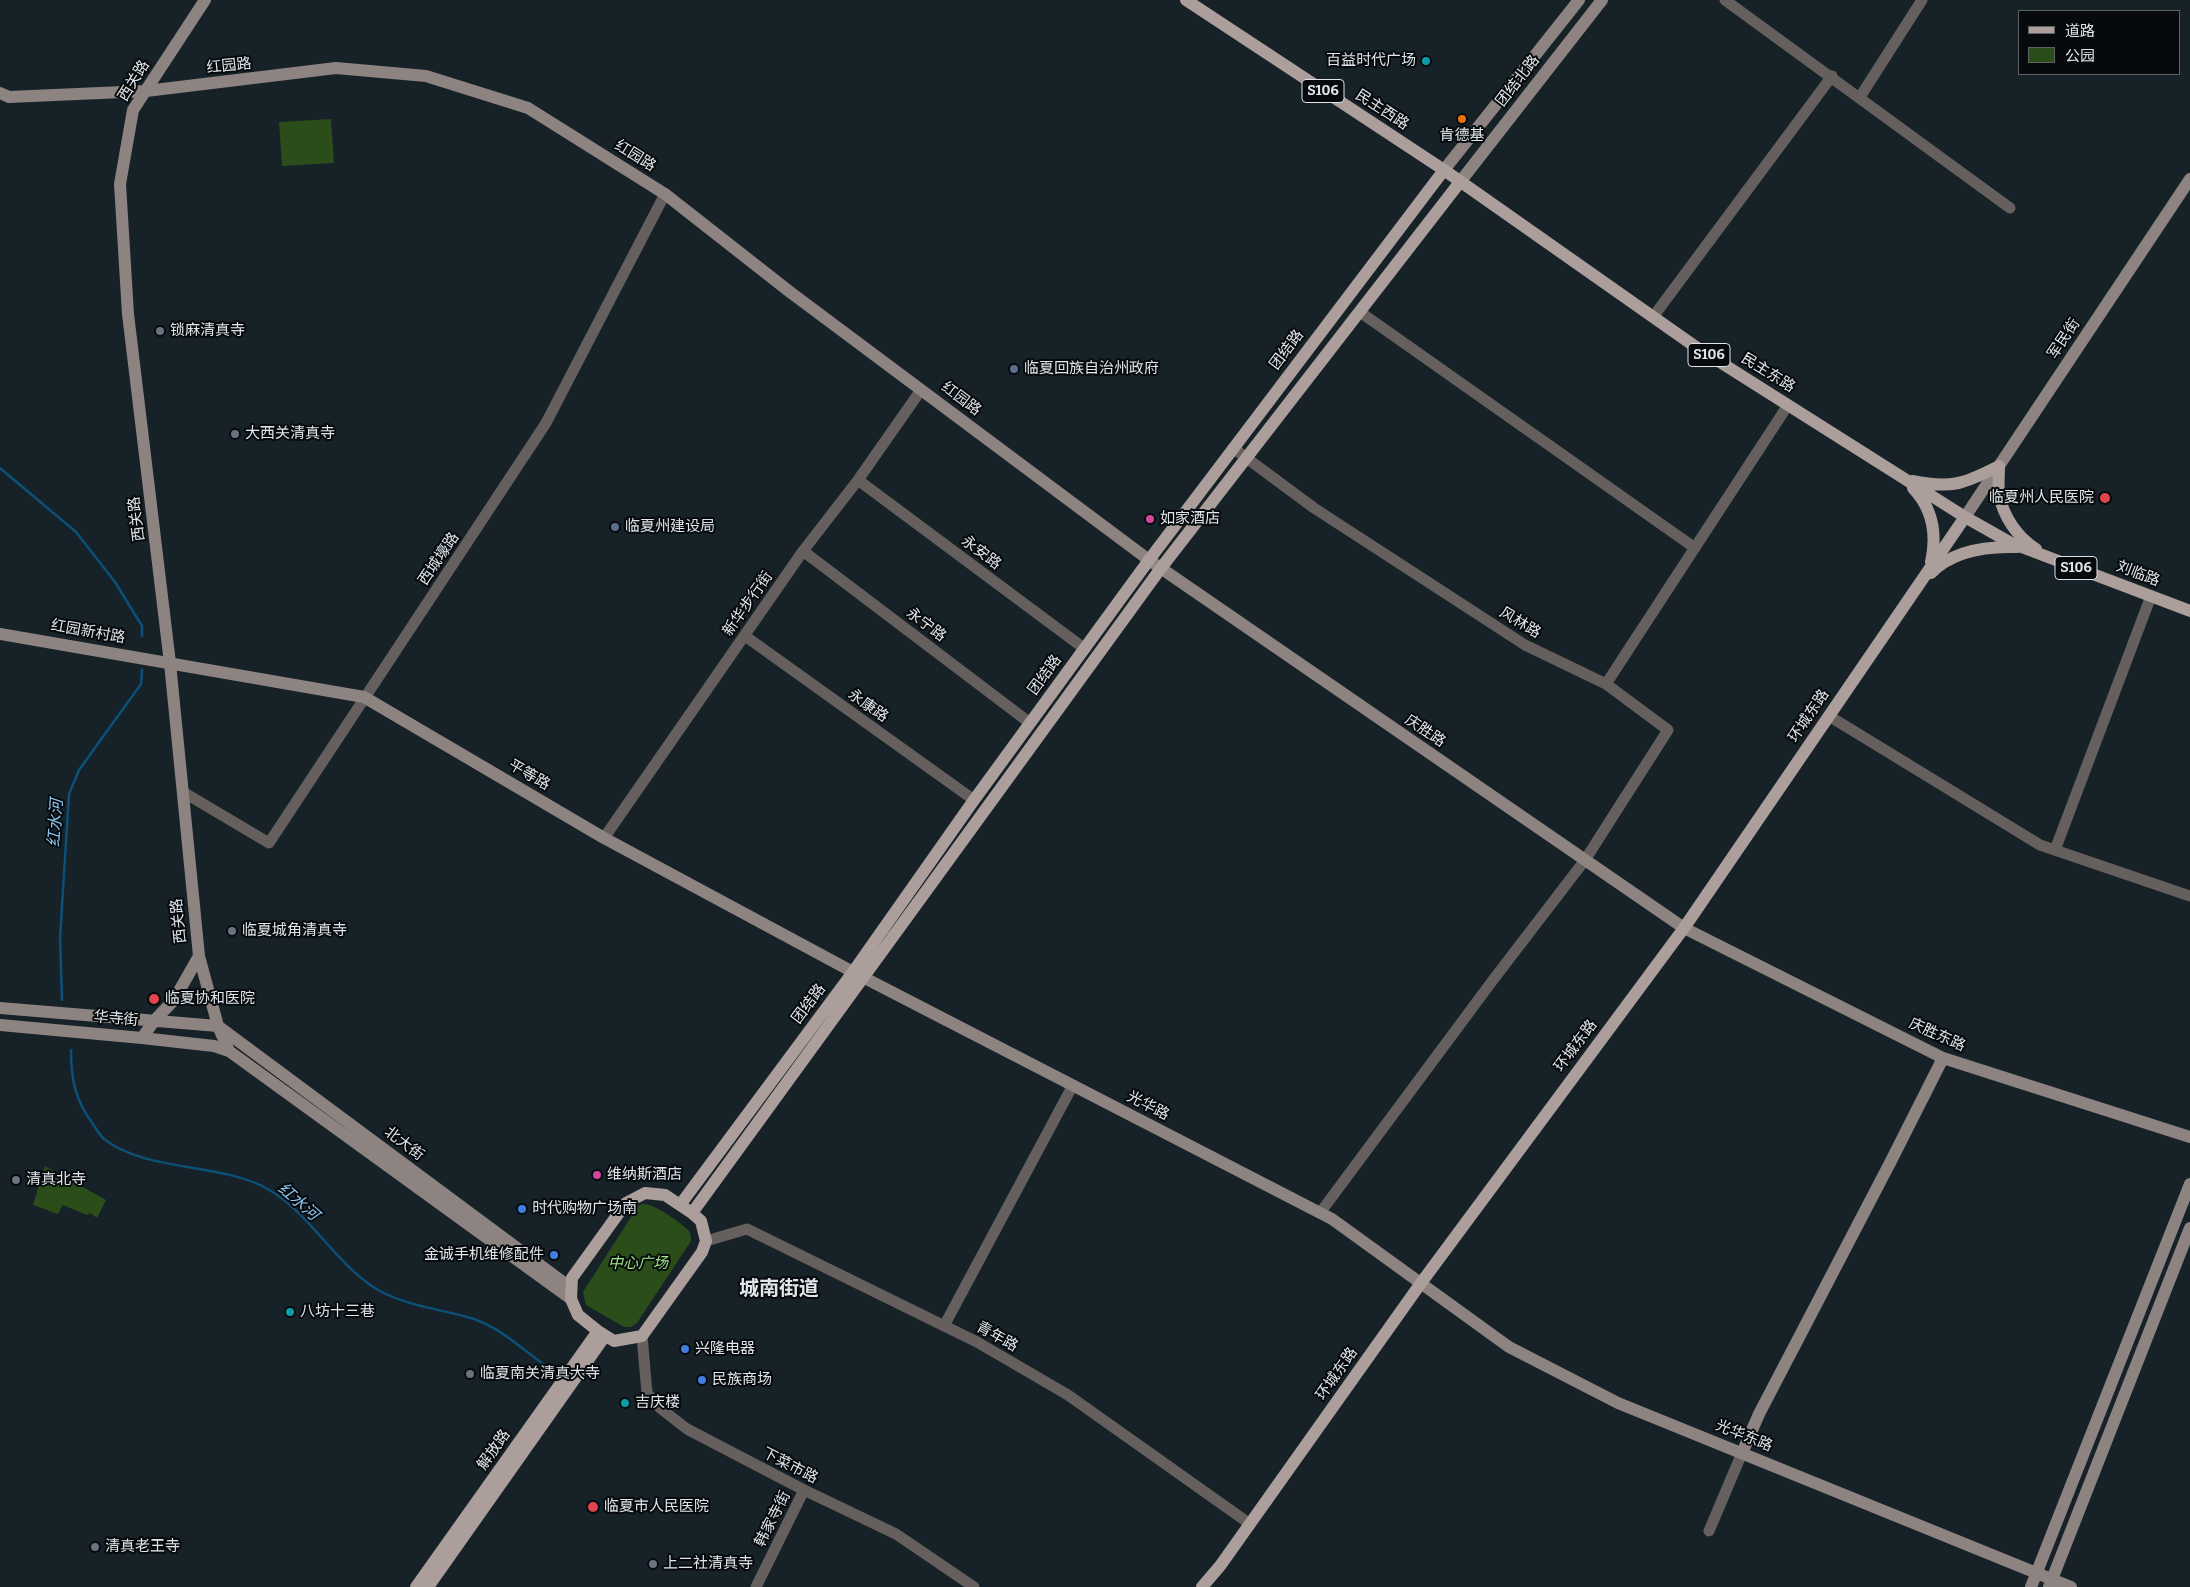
<!DOCTYPE html>
<meta charset="utf-8">
<style>
body{margin:0}
#map{position:relative;width:2190px;height:1587px;overflow:hidden;background:#172128;font-family:Bitter,"Noto Sans SC",serif}
canvas{display:block}
.legend{position:absolute;left:2018px;top:10px;width:162px;height:65px;box-sizing:border-box;background:#060a0d;border:1px solid #5d6265;margin:0;padding:6px 9px;list-style:none;font-size:15px;color:#dfe5ea}
.legend li{display:flex;align-items:center;gap:10px;height:25px}
.legend b{width:25px;border:1px solid #5d6265}
</style>
<div id="map">
<canvas width="2190" height="1587"></canvas>
<ul class="legend">
<li><b style="height:6px;background:#ab9e9b"></b>道路</li>
<li><b style="height:14px;background:#2a4d19"></b>公园</li>
</ul>
</div>
<script>
const ctx = document.querySelector('canvas').getContext('2d');
ctx.lineJoin = 'round';
function fill(path, color) {
  ctx.fillStyle = color;
  ctx.fill(path, 'evenodd');
}
function stroke(path, color, width, dash) {
  ctx.strokeStyle = color;
  ctx.lineWidth = width;
  ctx.lineCap = dash ? 'butt' : 'round';
  ctx.setLineDash(dash || []);
  ctx.stroke(path);
}
function label(font, color, halo, rows, align = 'center') {
  ctx.font = font + ' Bitter,"Noto Sans SC",serif';
  ctx.lineWidth = 4;
  ctx.setLineDash([]);
  ctx.textBaseline = 'middle';
  ctx.strokeStyle = halo;
  ctx.fillStyle = color;
  for (const [text, x, y, turn = 0] of rows) {
    ctx.save();
    ctx.translate(x, y);
    ctx.rotate((+turn || 0) * Math.PI / 180);
    ctx.textAlign = isNaN(turn) ? turn : align;
    if (halo) ctx.strokeText(text, 0, 0);
    ctx.fillText(text, 0, 0);
    ctx.restore();
  }
}
const green = new Path2D(`
 M331 119 334 163 282 166 279 122Z
 M45 1166 106 1200 97 1218 90 1213 87 1215 63 1205 58 1214 33 1205Z
 M643 1204C653 1203 680 1222 688 1230 691 1233 691 1237 691 1241L637 1323 631 1327H624L586 1305 583 1292 638 1206Z`);
const stream = new Path2D(`
 M0 468 76 532 115 582 142 626V636
 M62 1000 60 938 69 794 79 770 141 684 142 670
 M71 1050C71 1079 75 1100 93 1124 96 1129 100 1135 104 1139 145 1171 215 1163 262 1186 310 1210 334 1265 380 1291 410 1307 442 1309 474 1319 500 1328 521 1348 543 1364`);
const street = new Path2D(`
 M1725 0 2010 208
 M1860 97 1922 0
 M1360 312 1695 548
 M1653 317 1832 76
 M1233 448 1314 508 1525 645 1606 684 1668 730 1585 860 1493 980 1320 1213
 M858 480 1085 649
 M803 551 1030 723
 M745 636 974 800
 M1606 684 1788 405
 M1829 716 2040 845 2190 896
 M183 792 269 843 546 423 665 194
 M604 838 803 551 858 480 921 390
 M2055 850 2151 596
 M706 1241 747 1229 977 1342 1068 1395 1250 1524
 M944 1326 1073 1085
 M642 1336 647 1393 660 1408 687 1429 804 1490 896 1534 974 1587
 M1709 1531 1742 1453
 M756 1587 804 1490`);
const secondary = new Path2D(`
 M205 0 133 110 120 184 128 314 170 663 199 956 218 1026 229 1051
 M0 93 9 97 146 91 336 68 426 76 528 108 665 194 790 292 1149 560 1684 928 1943 1058 2190 1137
 M1444 170 1579 0
 M1460 182 1602 0
 M1965 517 2190 179
 M0 634 364 697 604 838 853 972 1332 1219 1509 1347 1618 1403 2071 1587
 M0 1008 218 1026 571 1288
 M0 1025 142 1038 214 1046 229 1051 571 1299
 M142 1038 154 1021 174 1000 199 956
 M1742 1453 1759 1414 1891 1161 1943 1058
 M2031 1587 2190 1184
 M2049 1587 2190 1228`);
const primary = new Path2D(`
 M1186 0 1444 170 1693 345 1965 517 2011 543 2190 611
 M1912 481C1951 489 1964 484 1999 466 1999 475 1998 485 1999 494 2003 516 2017 537 2036 549
 M1913 488C1933 509 1937 535 1931 562
 M1931 573C1953 550 1986 546 2017 547
 M645 1193 665 1195 692 1213 701 1221 706 1241 702 1252 642 1336 614 1341 598 1331 578 1315 571 1299 572 1278 626 1203Z
 M680 1205 853 972 974 800 1149 560 1444 170
 M692 1213 1161 568 1460 182
 M416 1587 598 1331
 M428 1587 605 1336
 M1202 1587 1220 1566 1421 1283 1684 928 1965 517`);
const markers = [
 [1426,61,5,"#0f9aa8"],
 [1462,119,5,"#e8710a"],
 [160,331,5,"#6b7280"],
 [1014,369,5,"#5c6f8a"],
 [235,434,5,"#6b7280"],
 [2105,498,6,"#e0444e"],
 [1150,519,5,"#d1479c"],
 [615,527,5,"#5c6f8a"],
 [232,931,5,"#6b7280"],
 [154,999,6,"#e0444e"],
 [597,1175,5,"#d1479c"],
 [16,1180,5,"#6b7280"],
 [522,1209,5,"#3f7fe0"],
 [554,1255,5,"#3f7fe0"],
 [290,1312,5,"#0f9aa8"],
 [685,1349,5,"#3f7fe0"],
 [470,1374,5,"#6b7280"],
 [702,1380,5,"#3f7fe0"],
 [625,1403,5,"#0f9aa8"],
 [593,1507,6,"#e0444e"],
 [95,1547,5,"#6b7280"],
 [653,1564,5,"#6b7280"]
];
const shields = [
 [1323,91,42],
 [1709,355,42],
 [2076,568,42]
];
const shieldNames = [
 ["S106",1323,91],
 ["S106",1709,355],
 ["S106",2076,568]
];
const poiNames = [
 ["百益时代广场",1416,61,"right"],
 ["肯德基",1462,136,"center"],
 ["锁麻清真寺",170,331],
 ["临夏回族自治州政府",1024,369],
 ["大西关清真寺",245,434],
 ["临夏州人民医院",2094,498,"right"],
 ["如家酒店",1160,519],
 ["临夏州建设局",625,527],
 ["临夏城角清真寺",242,931],
 ["临夏协和医院",165,999],
 ["维纳斯酒店",607,1175],
 ["清真北寺",26,1180],
 ["时代购物广场南",532,1209],
 ["金诚手机维修配件",544,1255,"right"],
 ["八坊十三巷",300,1312],
 ["兴隆电器",695,1349],
 ["临夏南关清真大寺",480,1374],
 ["民族商场",712,1380],
 ["吉庆楼",635,1403],
 ["临夏市人民医院",604,1507],
 ["清真老王寺",105,1547],
 ["上二社清真寺",663,1564]
];
const streetNames = [
 ["红园路",229,66,-6],
 ["西关路",134,81,-58],
 ["团结北路",1518,81,-52],
 ["民主西路",1382,110,33],
 ["红园路",635,156,32],
 ["军民街",2064,339,-56],
 ["团结路",1287,350,-53],
 ["民主东路",1768,373,32],
 ["红园路",961,399,37],
 ["西关路",137,519,-97],
 ["永安路",981,553,37],
 ["西城壕路",439,559,-56],
 ["刘临路",2138,574,21],
 ["新华步行街",748,604,-55],
 ["风林路",1520,623,31],
 ["永宁路",926,625,37],
 ["红园新村路",88,632,10],
 ["团结路",1045,675,-54],
 ["永康路",868,706,35],
 ["环城东路",1809,716,-56],
 ["庆胜路",1425,731,34],
 ["平等路",529,775,30],
 ["西关路",179,921,-96],
 ["团结路",809,1004,-53],
 ["华寺街",116,1019,5],
 ["庆胜东路",1937,1035,24],
 ["环城东路",1576,1046,-53],
 ["光华路",1148,1106,27],
 ["北大街",404,1144,37],
 ["青年路",997,1337,29],
 ["环城东路",1337,1374,-55],
 ["光华东路",1744,1436,22],
 ["解放路",494,1450,-55],
 ["下菜市路",790,1466,27],
 ["韩家寺街",773,1519,-63]
];
const parkNames = [
 ["中心广场",638,1264]
];
const waterNames = [
 ["红水河",56,823,-86],
 ["红水河",298,1202,41]
];
const districtNames = [
 ["城南街道",779,1289]
];
fill(green, '#2a4d19');
stroke(stream, '#0c5077', 2.5);
stroke(street, '#655f5d', 11);
stroke(secondary, '#8d8380', 12);
stroke(primary, '#ab9e9b', 12);
for (const [x, y, r, color] of markers) {
  const dot = new Path2D();
  dot.arc(x, y, r, 0, 2 * Math.PI);
  ctx.fillStyle = color;
  ctx.fill(dot);
  stroke(dot, '#060a0d', 2);
}
for (const [x, y, w] of shields) {
  const box = new Path2D();
  box.roundRect(x - w / 2, y - 11.5, w, 23, 4);
  ctx.fillStyle = '#060a0d';
  ctx.fill(box);
  stroke(box, '#dfe5ea', 1);
}
label('bold 14px', '#dfe5ea', null, shieldNames);
label('15px', '#dfe5ea', '#060a0d', poiNames, 'left');
label('15px', '#dfe5ea', '#060a0d', streetNames);
label('italic 15px', '#a0e384', '#060a0d', parkNames);
label('italic 16px', '#8dc8f2', '#060a0d', waterNames);
label('bold 20px', '#dfe5ea', '#060a0d', districtNames);
</script>
